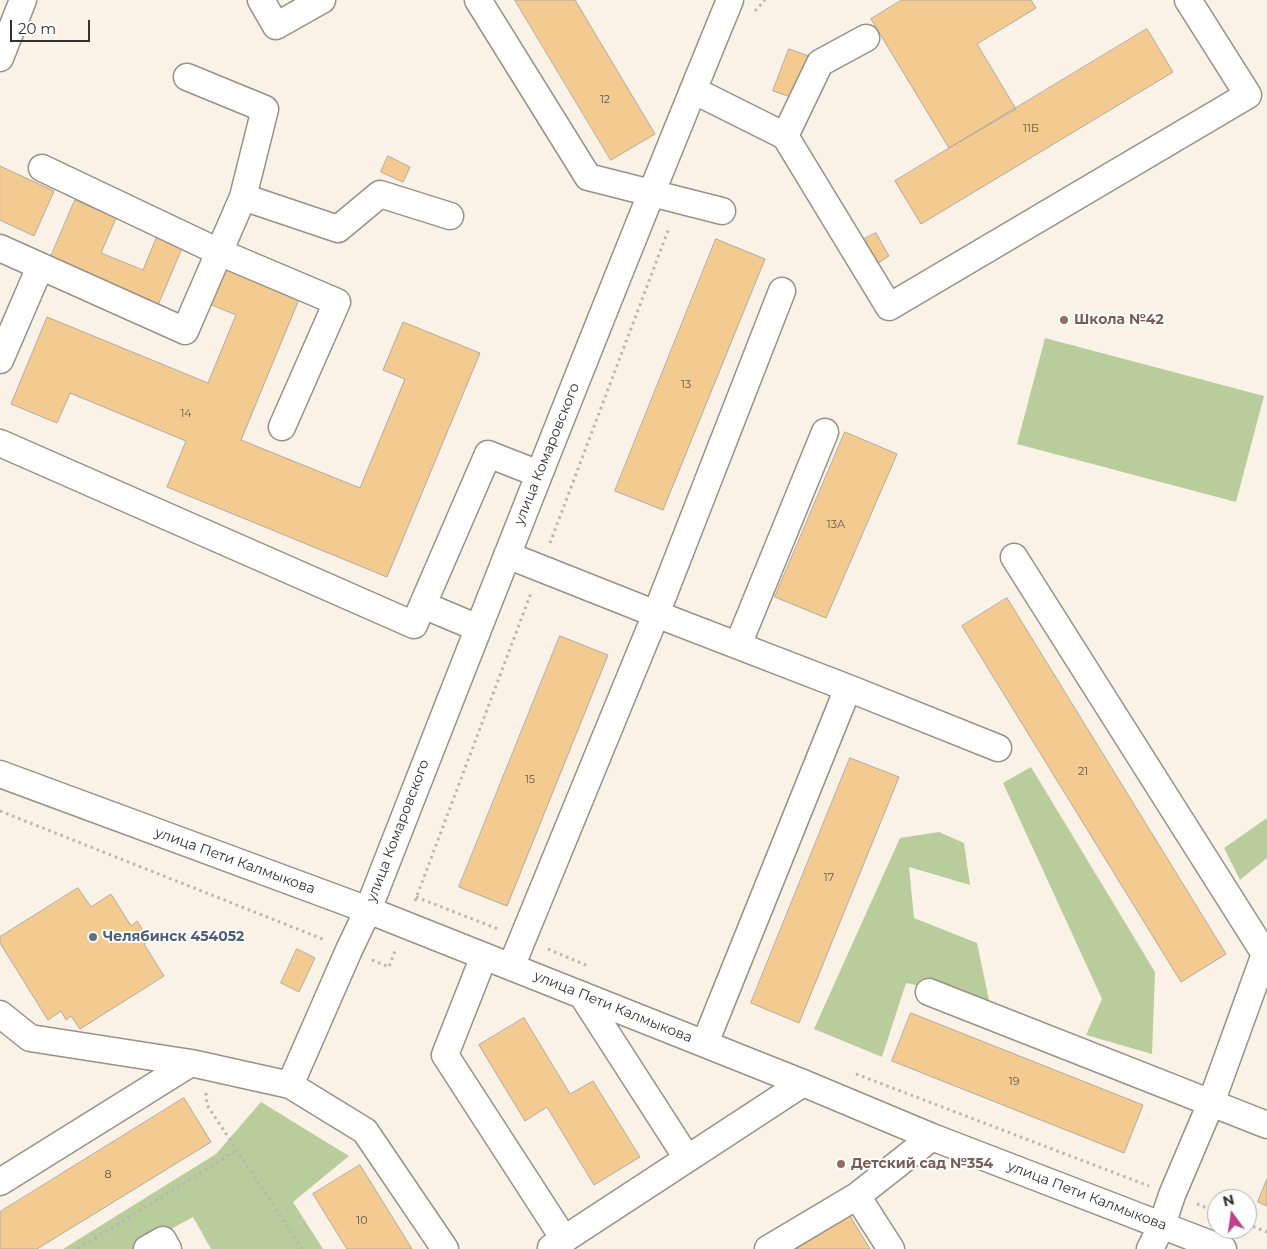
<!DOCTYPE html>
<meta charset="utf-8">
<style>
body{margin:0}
#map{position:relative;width:1267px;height:1249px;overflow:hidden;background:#faf2e7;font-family:Montserrat,sans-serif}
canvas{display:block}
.north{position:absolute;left:1207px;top:1189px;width:50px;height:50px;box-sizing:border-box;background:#fff;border:1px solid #aeadab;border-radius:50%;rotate:346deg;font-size:14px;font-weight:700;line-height:20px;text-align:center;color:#34312d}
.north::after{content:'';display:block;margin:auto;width:18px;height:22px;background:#bd4191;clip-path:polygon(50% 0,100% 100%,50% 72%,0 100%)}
.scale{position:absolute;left:10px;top:20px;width:80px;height:22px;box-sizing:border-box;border:2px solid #34312d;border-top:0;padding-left:6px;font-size:15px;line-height:18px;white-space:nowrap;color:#34312d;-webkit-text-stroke:4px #fff;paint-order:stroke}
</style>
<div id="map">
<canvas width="1267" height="1249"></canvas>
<div class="north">N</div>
<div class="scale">20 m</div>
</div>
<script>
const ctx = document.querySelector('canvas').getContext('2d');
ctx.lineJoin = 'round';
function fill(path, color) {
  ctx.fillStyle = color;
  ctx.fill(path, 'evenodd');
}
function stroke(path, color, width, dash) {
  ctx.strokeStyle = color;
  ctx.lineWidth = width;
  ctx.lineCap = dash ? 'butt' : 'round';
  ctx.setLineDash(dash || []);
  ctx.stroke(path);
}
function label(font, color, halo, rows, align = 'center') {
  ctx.font = font + ' Montserrat,sans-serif';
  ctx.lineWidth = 4;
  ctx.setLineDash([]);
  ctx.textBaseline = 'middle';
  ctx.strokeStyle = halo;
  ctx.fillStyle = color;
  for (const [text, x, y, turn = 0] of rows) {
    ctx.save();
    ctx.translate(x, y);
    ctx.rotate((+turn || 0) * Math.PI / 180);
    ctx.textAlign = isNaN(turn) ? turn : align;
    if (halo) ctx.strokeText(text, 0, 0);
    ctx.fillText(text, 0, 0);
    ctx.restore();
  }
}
const green = new Path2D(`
 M1045 338 1264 396 1236 502 1017 444Z
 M1031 767 1155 972 1152 1054 1086 1035 1102 999 1003 783Z
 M1267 818V858L1240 880 1224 848Z
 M939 832 964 843 970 885 909 867 914 918 977 943 989 1000 906 983 882 1057 814 1029 900 838Z
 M261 1102 349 1156 293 1202 323 1249H211L193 1217 135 1249H63L216 1154Z`);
const building = new Path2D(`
 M515 0H575L655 134 611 160Z
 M902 0H1031L1036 8 977 44 1016 109 949 148 871 19Z
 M1147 29 1173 72 921 224 895 181Z
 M789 49 809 56 794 98 773 91Z
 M388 156 410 167 403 182 381 172Z
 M0 166 54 191 34 236 0 220Z
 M75 200 116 218 101 253 143 270 157 236 183 246 158 305 50 259Z
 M876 233 889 256 878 263 864 239Z
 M716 239 765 259 663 510 615 491Z
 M224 261 302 292 241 440 360 488 405 379 383 370 403 322 480 353 387 577 167 487 186 441 70 393 57 423 11 404 47 317 208 383 236 315 207 303Z
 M845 432 897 454 826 618 775 597Z
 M1007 598 1226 954 1181 982 962 626Z
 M560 636 608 655 507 906 459 887Z
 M850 758 899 777 799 1023 751 1003Z
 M78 888 91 907 111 894 131 926 137 921 149 940 144 944 164 976 80 1029 71 1016 66 1020 61 1011 48 1020 0 943V937Z
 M297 949 315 958 299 992 281 983Z
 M911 1013 1143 1105 1124 1153 892 1061Z
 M524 1018 570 1094 593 1081 640 1157 594 1185 547 1107 525 1121 479 1045Z
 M184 1098 211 1142 37 1249H0V1212Z
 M360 1165 412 1249H347L313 1194Z
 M1267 1179V1206L1258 1202Z
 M850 1216 870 1249H796Z`);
const path = new Path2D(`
 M755 11 765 0
 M550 543 669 228
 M0 811 325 940
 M416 897 498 929
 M415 901 531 593
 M548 949 588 966
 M372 960 389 967 396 948
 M856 1074 1149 1186
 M206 1093 207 1105 302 1249
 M1197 1204 1217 1212
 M1247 1224 1267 1232
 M78 1249 237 1150`);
const minor = new Path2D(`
 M261 0 276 26 322 0
 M478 0 588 177 722 211
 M0 58 23 0
 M693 90 785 136 889 307 1248 95 1188 0
 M785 136 820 63 866 38
 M42 168 219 252 337 302 282 427
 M243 197 338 229 380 194 450 216
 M0 248 185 331 243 197 265 109 187 77
 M0 360 40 267
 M0 443 414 625 488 454 539 474
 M507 555 656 614 848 688 998 748
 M1014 557 1265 954 1211 1103 1172 1195 1162 1225 1150 1249
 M423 605 478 628
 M738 645 825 432
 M0 774 368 910 803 1083 932 1137 1223 1249
 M484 956 445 1055 564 1239
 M511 967 656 614 782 291
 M929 992 1267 1125
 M582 995 687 1158
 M0 1014 30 1038 191 1063 290 1085 365 1131 445 1249
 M705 1043 848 688
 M290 1085 349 950 368 910C487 606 606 302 730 0
 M0 1182 191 1063
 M857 1196 891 1249
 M551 1248 803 1083
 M147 1249 163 1240 168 1249
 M768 1249 857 1196 932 1137`);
const markers = [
 [1064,320,5,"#8d6e63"],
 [93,937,5,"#5c6f8a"],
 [841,1164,5,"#8d6e63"]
];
const numberNames = [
 ["12",605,100],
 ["11Б",1031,129],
 ["13",686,385],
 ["14",186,414],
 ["13А",836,525],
 ["21",1083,772],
 ["15",530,780],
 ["17",829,878],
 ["19",1014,1082],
 ["8",108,1175],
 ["10",362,1221]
];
const educationNames = [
 ["Школа №42",1074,320],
 ["Детский сад №354",851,1164]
];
const streetNames = [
 ["улица Комаровского",547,454,-68],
 ["улица Комаровского",398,831,-69],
 ["улица Пети Калмыкова",235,861,20],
 ["улица Пети Калмыкова",613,1007,22],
 ["улица Пети Калмыкова",1087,1196,21]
];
const serviceNames = [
 ["Челябинск 454052",103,937]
];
fill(green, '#b9cd9c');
fill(building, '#f3cb90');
stroke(building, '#b1a99f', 1);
stroke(minor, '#989187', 29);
stroke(path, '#bbb5ac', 3, [2.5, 4]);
stroke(minor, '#fff', 26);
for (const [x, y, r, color] of markers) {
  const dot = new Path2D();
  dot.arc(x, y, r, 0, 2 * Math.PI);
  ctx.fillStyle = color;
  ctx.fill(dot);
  stroke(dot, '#fff', 2);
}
label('11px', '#645846', null, numberNames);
label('bold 14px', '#785e54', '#fff', educationNames, 'left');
label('14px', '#34312d', '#fff', streetNames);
label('bold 14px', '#4e5e75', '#fff', serviceNames, 'left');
</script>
